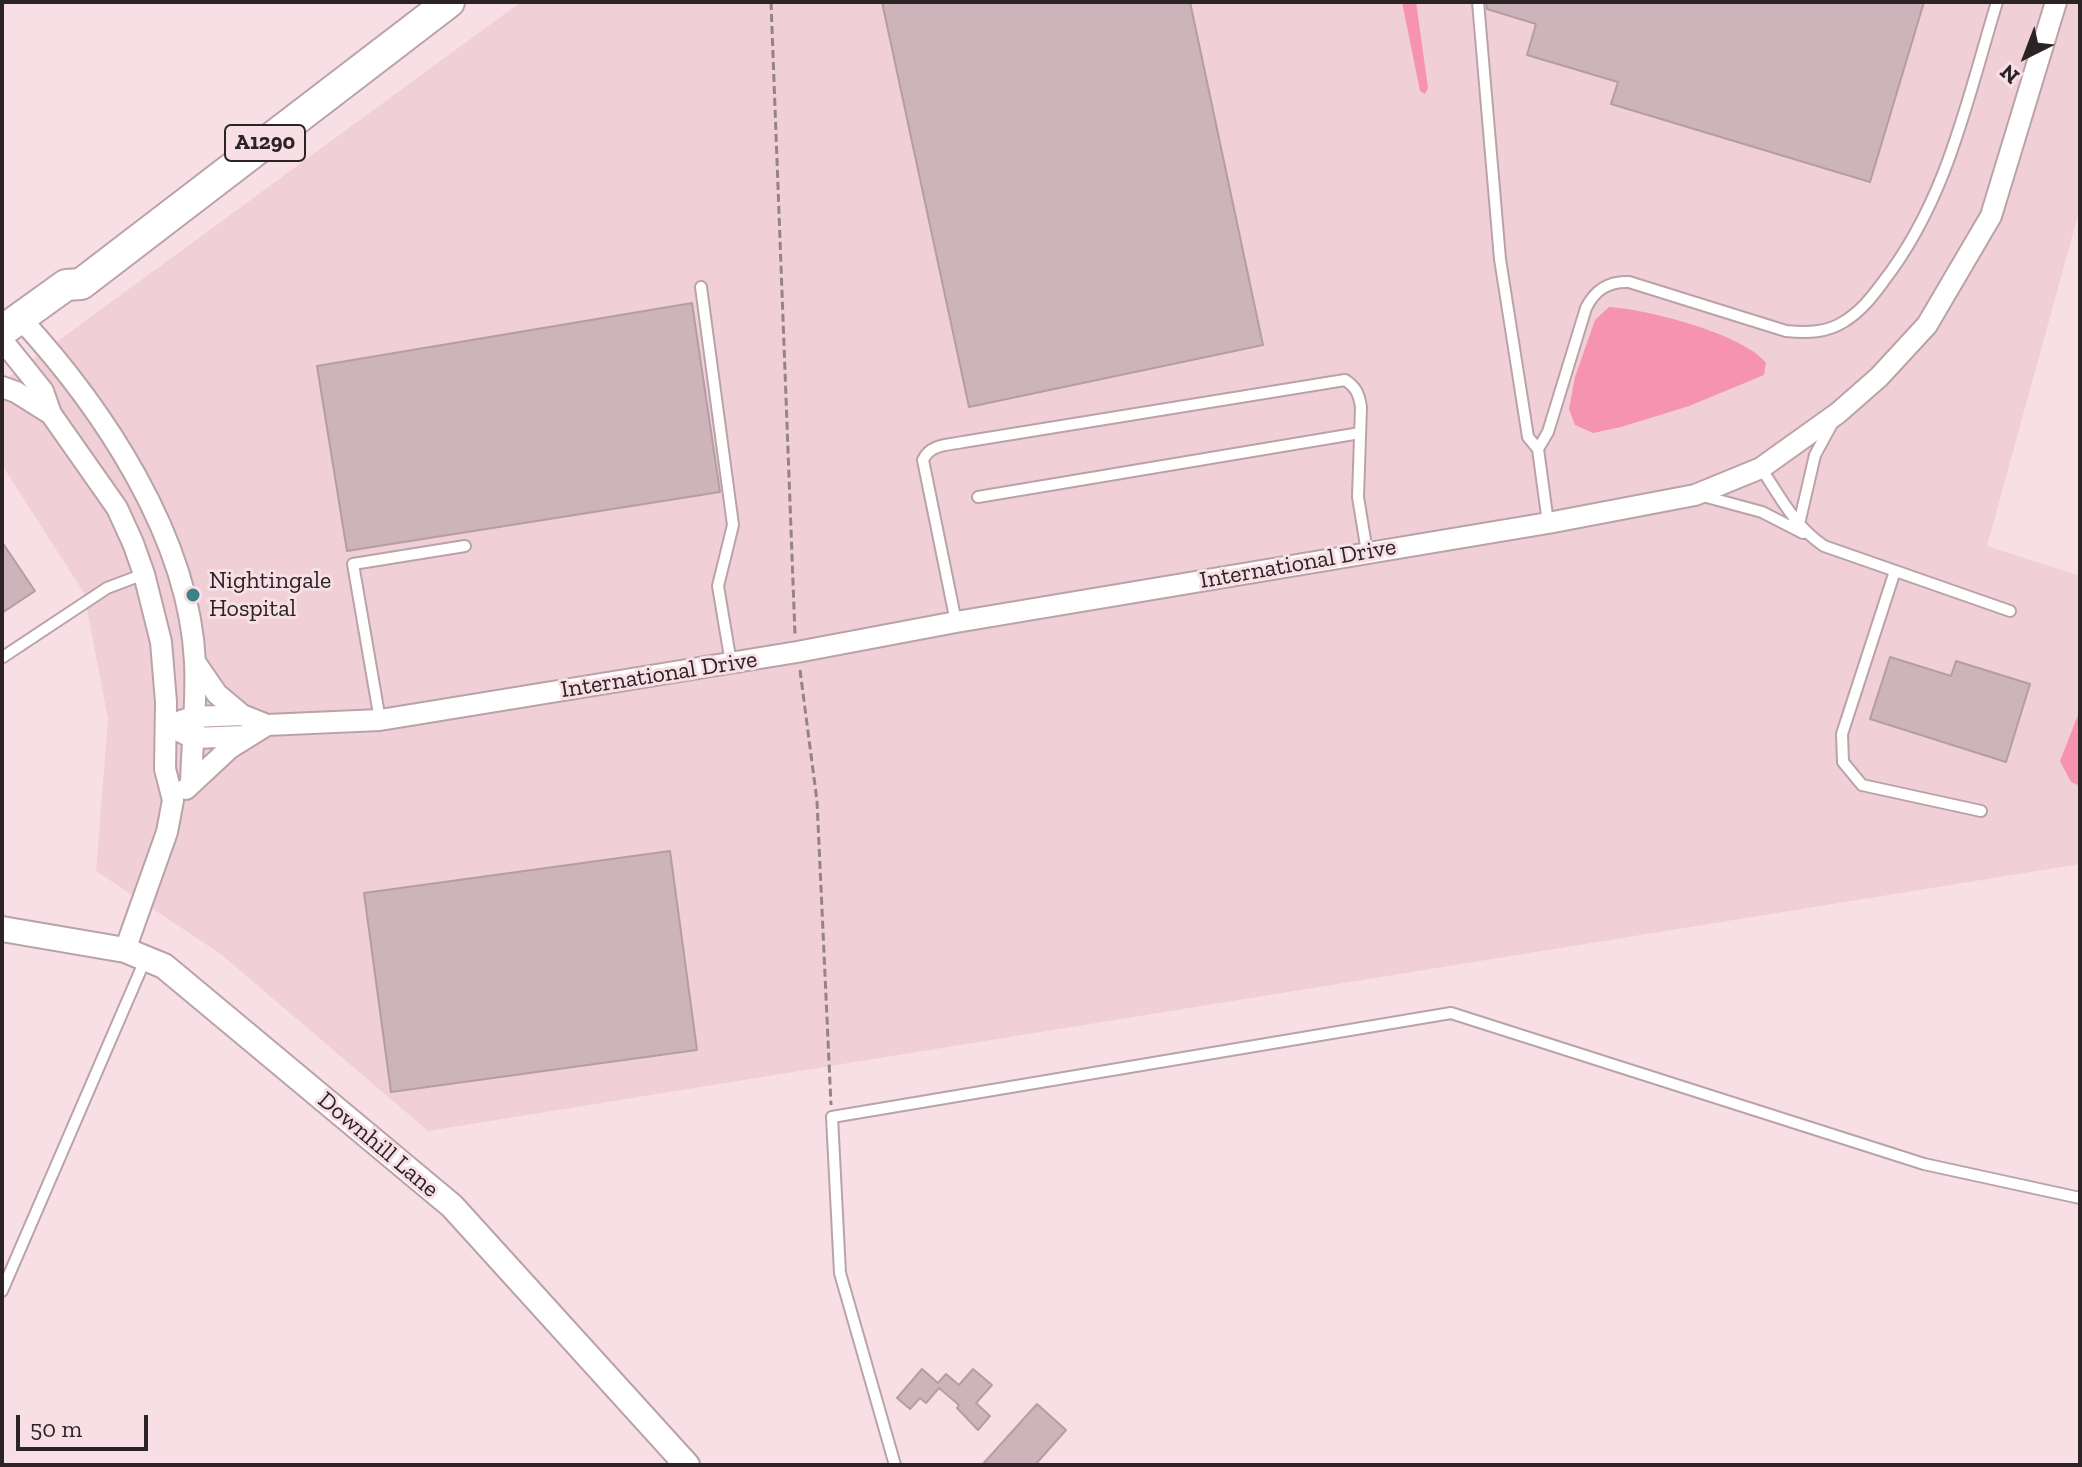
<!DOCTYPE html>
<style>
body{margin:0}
#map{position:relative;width:2082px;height:1467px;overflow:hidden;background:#f7dfe5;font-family:"Zilla Slab",serif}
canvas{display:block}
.frame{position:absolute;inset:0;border:4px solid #2b2325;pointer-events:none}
.north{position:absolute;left:1986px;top:16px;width:80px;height:80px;-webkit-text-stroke:6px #f7dfe5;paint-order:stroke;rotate:222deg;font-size:22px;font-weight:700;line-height:32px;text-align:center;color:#2b2325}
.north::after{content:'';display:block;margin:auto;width:28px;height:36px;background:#2b2325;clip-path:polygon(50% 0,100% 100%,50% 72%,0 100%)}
.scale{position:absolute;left:16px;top:1415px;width:132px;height:36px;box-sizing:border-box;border:4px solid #2b2325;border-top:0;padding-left:10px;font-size:24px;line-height:28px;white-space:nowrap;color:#2b2325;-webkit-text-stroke:6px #f7dfe5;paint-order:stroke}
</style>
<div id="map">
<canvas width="2082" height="1467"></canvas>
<div class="frame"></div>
<div class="north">N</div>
<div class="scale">50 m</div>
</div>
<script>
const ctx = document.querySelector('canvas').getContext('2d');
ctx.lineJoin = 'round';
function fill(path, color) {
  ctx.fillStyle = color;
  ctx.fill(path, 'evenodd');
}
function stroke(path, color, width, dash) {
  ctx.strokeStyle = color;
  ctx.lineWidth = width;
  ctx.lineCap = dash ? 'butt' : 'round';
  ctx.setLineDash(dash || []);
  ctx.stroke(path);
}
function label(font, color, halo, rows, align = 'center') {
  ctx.font = font + ' "Zilla Slab",serif';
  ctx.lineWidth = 6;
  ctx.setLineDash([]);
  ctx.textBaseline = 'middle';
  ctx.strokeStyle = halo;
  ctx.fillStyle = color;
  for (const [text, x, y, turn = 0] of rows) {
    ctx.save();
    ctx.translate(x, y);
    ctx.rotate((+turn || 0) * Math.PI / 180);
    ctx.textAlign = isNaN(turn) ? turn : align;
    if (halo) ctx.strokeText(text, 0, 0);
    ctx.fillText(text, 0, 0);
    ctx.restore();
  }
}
const built = new Path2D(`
 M521 2H2080V208L1987 546 2080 576V864L428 1131 222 955 96 871 108 719 84 593 2 465V382Z`);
const water = new Path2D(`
 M1402 2H1416L1428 88 1425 94 1420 91Z
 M1609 307C1646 309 1744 334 1766 363L1764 375 1689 406 1621 427 1593 433 1575 425 1569 409 1575 377 1595 320Z
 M2080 710V786L2071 782 2060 761Z`);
const building = new Path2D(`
 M882 2H1190L1263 345 969 407Z
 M1486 2H1924L1870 182 1611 104 1618 82 1527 55 1536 24 1487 9Z
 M692 303 720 492 347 551 317 366Z
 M2 542 35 591 2 613Z
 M1890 657 1951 676 1956 661 2030 684 2006 762 1870 719Z
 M670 851 697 1050 391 1092 364 893Z
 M922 1369 938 1383 946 1374 959 1385 973 1369 992 1385 976 1403 990 1416 978 1430 957 1408 959 1405 939 1388 926 1403 920 1398 910 1409 897 1398Z
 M1037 1404 1066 1430 1035 1465H982Z`);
const path = new Path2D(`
 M771 2 795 635
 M800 670 817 801 831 1105`);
const service = new Path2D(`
 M1478 2 1500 259 1528 437 1538 449 1548 523
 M701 287 733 525 718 586 731 663
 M1538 449 1548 432 1586 308C1595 290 1608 281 1629 282L1786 331C1807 333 1827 333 1845 321 1861 311 1872 297 1883 282 1947 200 1967 100 1997 2
 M1761 468C1779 495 1795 527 1824 546L2010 611
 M1703 496 1762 512 1803 533
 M978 497 1360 433
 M1799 524 1815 455 1833 422
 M1895 571 1842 734 1843 762 1862 785 1981 811
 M956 622 923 460C930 444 948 445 963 442L1345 380C1356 387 1359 394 1361 407L1358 497 1367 552
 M3 657 107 588 144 574
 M380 720 353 564 465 546
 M2 1291 145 960
 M895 1465 840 1273 832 1117 1451 1013 1924 1164 2080 1198`);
const minor = new Path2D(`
 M20 318C102 407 189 536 195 662 197 702 192 744 191 784
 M2 340 43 391 51 414 117 508 133 543 144 574 161 642 166 702 165 769 173 800 167 832 125 950
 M2 387 16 392 51 414
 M195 662 217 694 242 715 267 725 380 720 797 652 956 622 1548 523 1695 495 1761 468 1838 413 1879 377 1927 325 1991 216 2056 2
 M181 721 193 717 242 715
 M181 732 193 738 246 736
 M186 789 230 748 267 725`);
const tertiary = new Path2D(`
 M2 929 125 950 164 966 452 1206 687 1465`);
const primary = new Path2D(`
 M2 331 66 285 81 284 449 2`);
const markers = [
 [193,595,8,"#398286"]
];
const shields = [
 [265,143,80]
];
const shieldNames = [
 ["A1290",265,143]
];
const streetNames = [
 ["International Drive",1298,564,-10],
 ["International Drive",659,675,-9],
 ["Downhill Lane",378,1145,40]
];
const poiNames = [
 ["Nightingale",209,581],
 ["Hospital",209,609]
];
fill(built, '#f0cfd7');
fill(water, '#f693b0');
fill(building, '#ccb4ba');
stroke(building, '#b49da3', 2);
stroke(service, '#baa3a8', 14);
stroke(minor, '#baa3a8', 24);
stroke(tertiary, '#baa3a8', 28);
stroke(primary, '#baa3a8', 34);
stroke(path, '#948488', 3, [8, 4]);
stroke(service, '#fff', 10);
stroke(minor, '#fff', 20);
stroke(tertiary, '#fff', 24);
stroke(primary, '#fff', 30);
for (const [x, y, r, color] of markers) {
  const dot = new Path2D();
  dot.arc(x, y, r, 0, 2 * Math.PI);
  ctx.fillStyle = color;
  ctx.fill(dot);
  stroke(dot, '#f7dfe5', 3);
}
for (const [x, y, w] of shields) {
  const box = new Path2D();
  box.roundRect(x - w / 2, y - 18, w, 36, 6);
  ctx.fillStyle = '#f7dfe5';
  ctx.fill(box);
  stroke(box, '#2b2325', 2);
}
label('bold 22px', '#2b2325', null, shieldNames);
label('24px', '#2b2325', '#f7dfe5', streetNames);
label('24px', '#2b2325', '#f7dfe5', poiNames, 'left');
</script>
